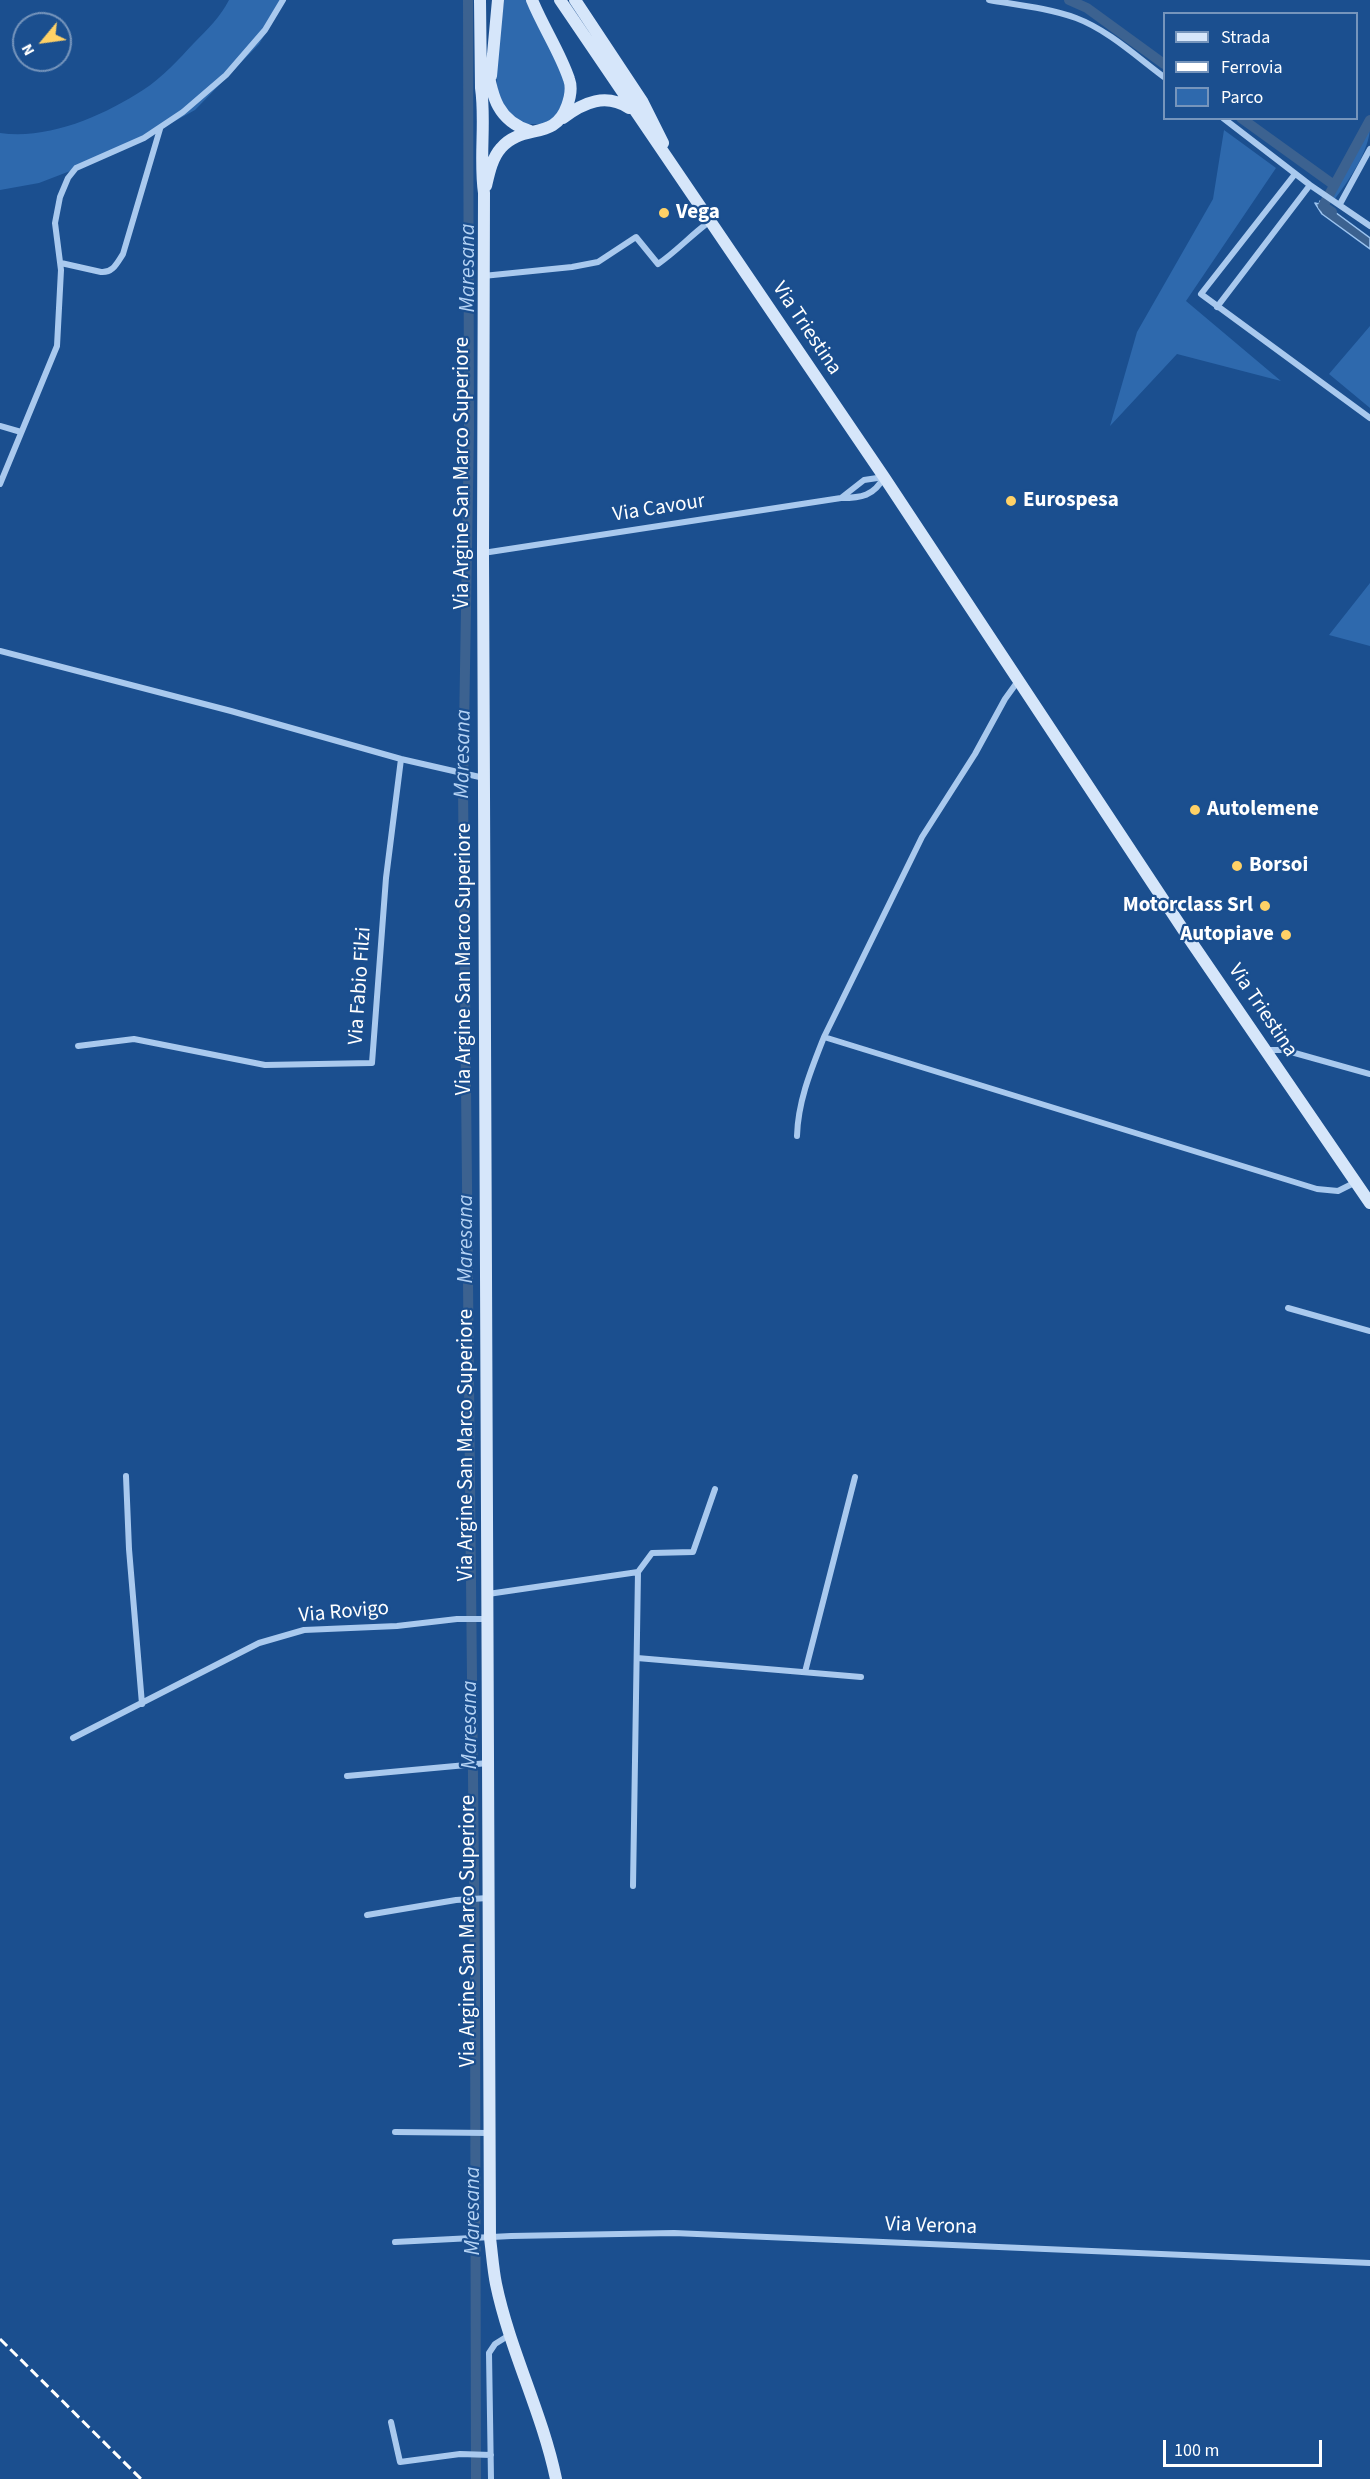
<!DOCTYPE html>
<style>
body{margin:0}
#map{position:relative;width:1370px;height:2479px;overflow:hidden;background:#1b4f8f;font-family:"Source Sans 3",sans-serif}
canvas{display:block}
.legend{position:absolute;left:1163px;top:12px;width:195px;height:108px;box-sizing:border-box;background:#1b4f8f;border:2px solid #7695bc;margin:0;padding:8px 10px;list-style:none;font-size:18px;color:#fff}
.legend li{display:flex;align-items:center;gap:12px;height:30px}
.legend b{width:30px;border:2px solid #7695bc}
.north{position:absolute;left:12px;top:12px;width:60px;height:60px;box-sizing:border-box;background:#1b4f8f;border:2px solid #7695bc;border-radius:50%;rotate:241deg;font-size:16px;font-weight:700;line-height:24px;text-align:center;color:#fff}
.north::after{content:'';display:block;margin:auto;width:21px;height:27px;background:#ffd166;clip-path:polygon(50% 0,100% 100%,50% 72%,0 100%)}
.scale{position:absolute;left:1163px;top:2440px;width:159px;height:27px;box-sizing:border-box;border:3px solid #fff;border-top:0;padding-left:8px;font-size:18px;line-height:21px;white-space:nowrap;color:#fff;-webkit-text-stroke:4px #1b4f8f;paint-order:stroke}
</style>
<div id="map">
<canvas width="1370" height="2479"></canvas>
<ul class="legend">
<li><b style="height:8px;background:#d6e6fa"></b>Strada</li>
<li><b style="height:8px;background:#fff"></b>Ferrovia</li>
<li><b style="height:16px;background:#2e69ad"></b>Parco</li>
</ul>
<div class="north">N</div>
<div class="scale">100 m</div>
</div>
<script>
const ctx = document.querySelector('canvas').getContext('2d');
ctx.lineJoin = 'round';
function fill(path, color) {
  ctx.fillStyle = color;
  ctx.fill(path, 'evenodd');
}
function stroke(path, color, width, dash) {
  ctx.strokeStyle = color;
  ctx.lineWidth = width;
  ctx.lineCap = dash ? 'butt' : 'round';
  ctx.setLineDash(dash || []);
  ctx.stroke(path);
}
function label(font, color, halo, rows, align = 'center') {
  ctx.font = font + ' "Source Sans 3",sans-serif';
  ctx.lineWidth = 4.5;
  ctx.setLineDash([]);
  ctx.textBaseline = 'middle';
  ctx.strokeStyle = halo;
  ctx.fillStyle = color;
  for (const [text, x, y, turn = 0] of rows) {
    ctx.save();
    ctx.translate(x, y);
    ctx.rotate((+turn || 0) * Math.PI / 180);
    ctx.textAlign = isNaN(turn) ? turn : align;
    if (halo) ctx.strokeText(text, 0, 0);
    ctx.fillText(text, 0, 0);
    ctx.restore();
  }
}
const green = new Path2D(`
 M229 0H286L259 44 195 110 117 153 39 183 0 190V133C48 140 103 116 143 90 162 78 179 59 194 43 208 29 220 17 229 0Z
 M504 0H527L567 83 565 103 554 118 542 124H523C517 119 509 114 505 109 488 87 501 26 504 0Z
 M1370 127C1370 150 1348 182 1334 200L1331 199Z
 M1224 130 1276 168 1186 301 1281 381 1177 354 1110 426 1137 332 1213 199Z
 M1370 326V408L1329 374Z
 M1370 583V646L1329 635Z`);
const water = new Path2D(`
 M1320 201 1370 238V249L1322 214 1315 203 1319 204Z`);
const canal = new Path2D(`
 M468 0 469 430 463 788 475 1975 476 2479
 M1069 0 1087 8 1164 64
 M1241 118 1334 185
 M1332 212 1323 206 1370 120`);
const street = new Path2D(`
 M989 0C1018 5 1048 8 1076 18 1108 30 1137 57 1164 77
 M1223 118 1310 185 1370 226
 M1295 174 1201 294 1370 418
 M1340 204 1370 149
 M61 263 101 272C113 273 117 263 123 254L160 129
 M483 276 572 267 598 262 636 237 658 264C677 251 691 235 709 222
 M1217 307 1310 185
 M0 426 21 432
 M0 484 57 346 61 270 55 223 60 197 68 178 76 168 144 138 183 112 226 75 265 30 283 0
 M483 553 841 498C861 498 874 496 884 477L864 480 841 498
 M0 651 231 711 401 759 484 778
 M1018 681 1005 699 975 754 922 837 824 1037 1317 1189 1338 1191 1356 1182
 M78 1046 134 1039 265 1065 372 1063 386 878 401 759
 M1266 1050H1284L1370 1074
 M797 1136C798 1101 811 1070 824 1037
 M1288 1308 1370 1331
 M126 1476 129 1549 142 1704
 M638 1572 652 1553 693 1552 715 1489
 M488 1594 638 1572 633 1886
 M637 1658 861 1677
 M805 1672 855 1477
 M73 1738 259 1643 304 1630 397 1626 457 1619H486
 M347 1776 488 1763
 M367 1915 456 1900 488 1898
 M395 2132 489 2133
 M395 2242 511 2236 674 2233 1370 2263
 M391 2422 400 2462 460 2454 491 2455
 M491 2479 489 2353 495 2344 511 2334`);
const secondary = new Path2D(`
 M480 0 481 88C486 122 479 158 484 193L483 553 490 2238C492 2253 493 2269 496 2284 510 2351 542 2412 556 2479
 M560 0 884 477 1190 940 1370 1203
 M575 0 642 101 663 143
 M487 66C492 97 498 121 530 131
 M491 76 498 0
 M563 118C584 102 606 93 629 108
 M486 186C489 173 492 158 501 148 522 123 555 141 567 106 570 98 572 87 569 79 560 52 543 27 532 0`);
const rail = new Path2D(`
 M0 2339 141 2479`);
const markers = [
 [664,213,6,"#ffd166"],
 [1011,501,6,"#ffd166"],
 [1195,810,6,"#ffd166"],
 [1237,866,6,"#ffd166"],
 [1265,906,6,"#ffd166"],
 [1286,935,6,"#ffd166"]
];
const poiNames = [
 ["Vega",676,213],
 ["Eurospesa",1023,501],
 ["Autolemene",1207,810],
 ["Borsoi",1249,866],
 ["Motorclass Srl",1253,906,"right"],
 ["Autopiave",1274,935,"right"]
];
const streetNames = [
 ["Via Triestina",806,329,56],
 ["Via Argine San Marco Superiore",463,473,-90],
 ["Via Cavour",659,509,-9],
 ["Via Argine San Marco Superiore",465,959,-90],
 ["Via Fabio Filzi",361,986,-86],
 ["Via Triestina",1262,1011,56],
 ["Via Argine San Marco Superiore",467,1445,-90],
 ["Via Rovigo",344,1613,-5],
 ["Via Argine San Marco Superiore",469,1931,-90],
 ["Via Verona",931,2227,2]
];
const waterNames = [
 ["Maresana",469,268,-90],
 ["Maresana",464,754,-89],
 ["Maresana",467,1239,-90],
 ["Maresana",471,1725,-90],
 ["Maresana",474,2211,-90]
];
fill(green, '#2e69ad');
fill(water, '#3c6290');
stroke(water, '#9cc4f0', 1.5);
stroke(canal, '#3c6290', 10);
stroke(street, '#a9c9ee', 6);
stroke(secondary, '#d6e6fa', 12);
stroke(rail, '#fff', 3, [10, 4.5]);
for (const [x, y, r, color] of markers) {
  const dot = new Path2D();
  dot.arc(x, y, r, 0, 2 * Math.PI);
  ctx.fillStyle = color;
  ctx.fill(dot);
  stroke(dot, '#1b4f8f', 2);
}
label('bold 21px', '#fff', '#1b4f8f', poiNames, 'left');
label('21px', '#fff', '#1b4f8f', streetNames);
label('italic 22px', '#b5d3f5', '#1b4f8f', waterNames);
</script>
